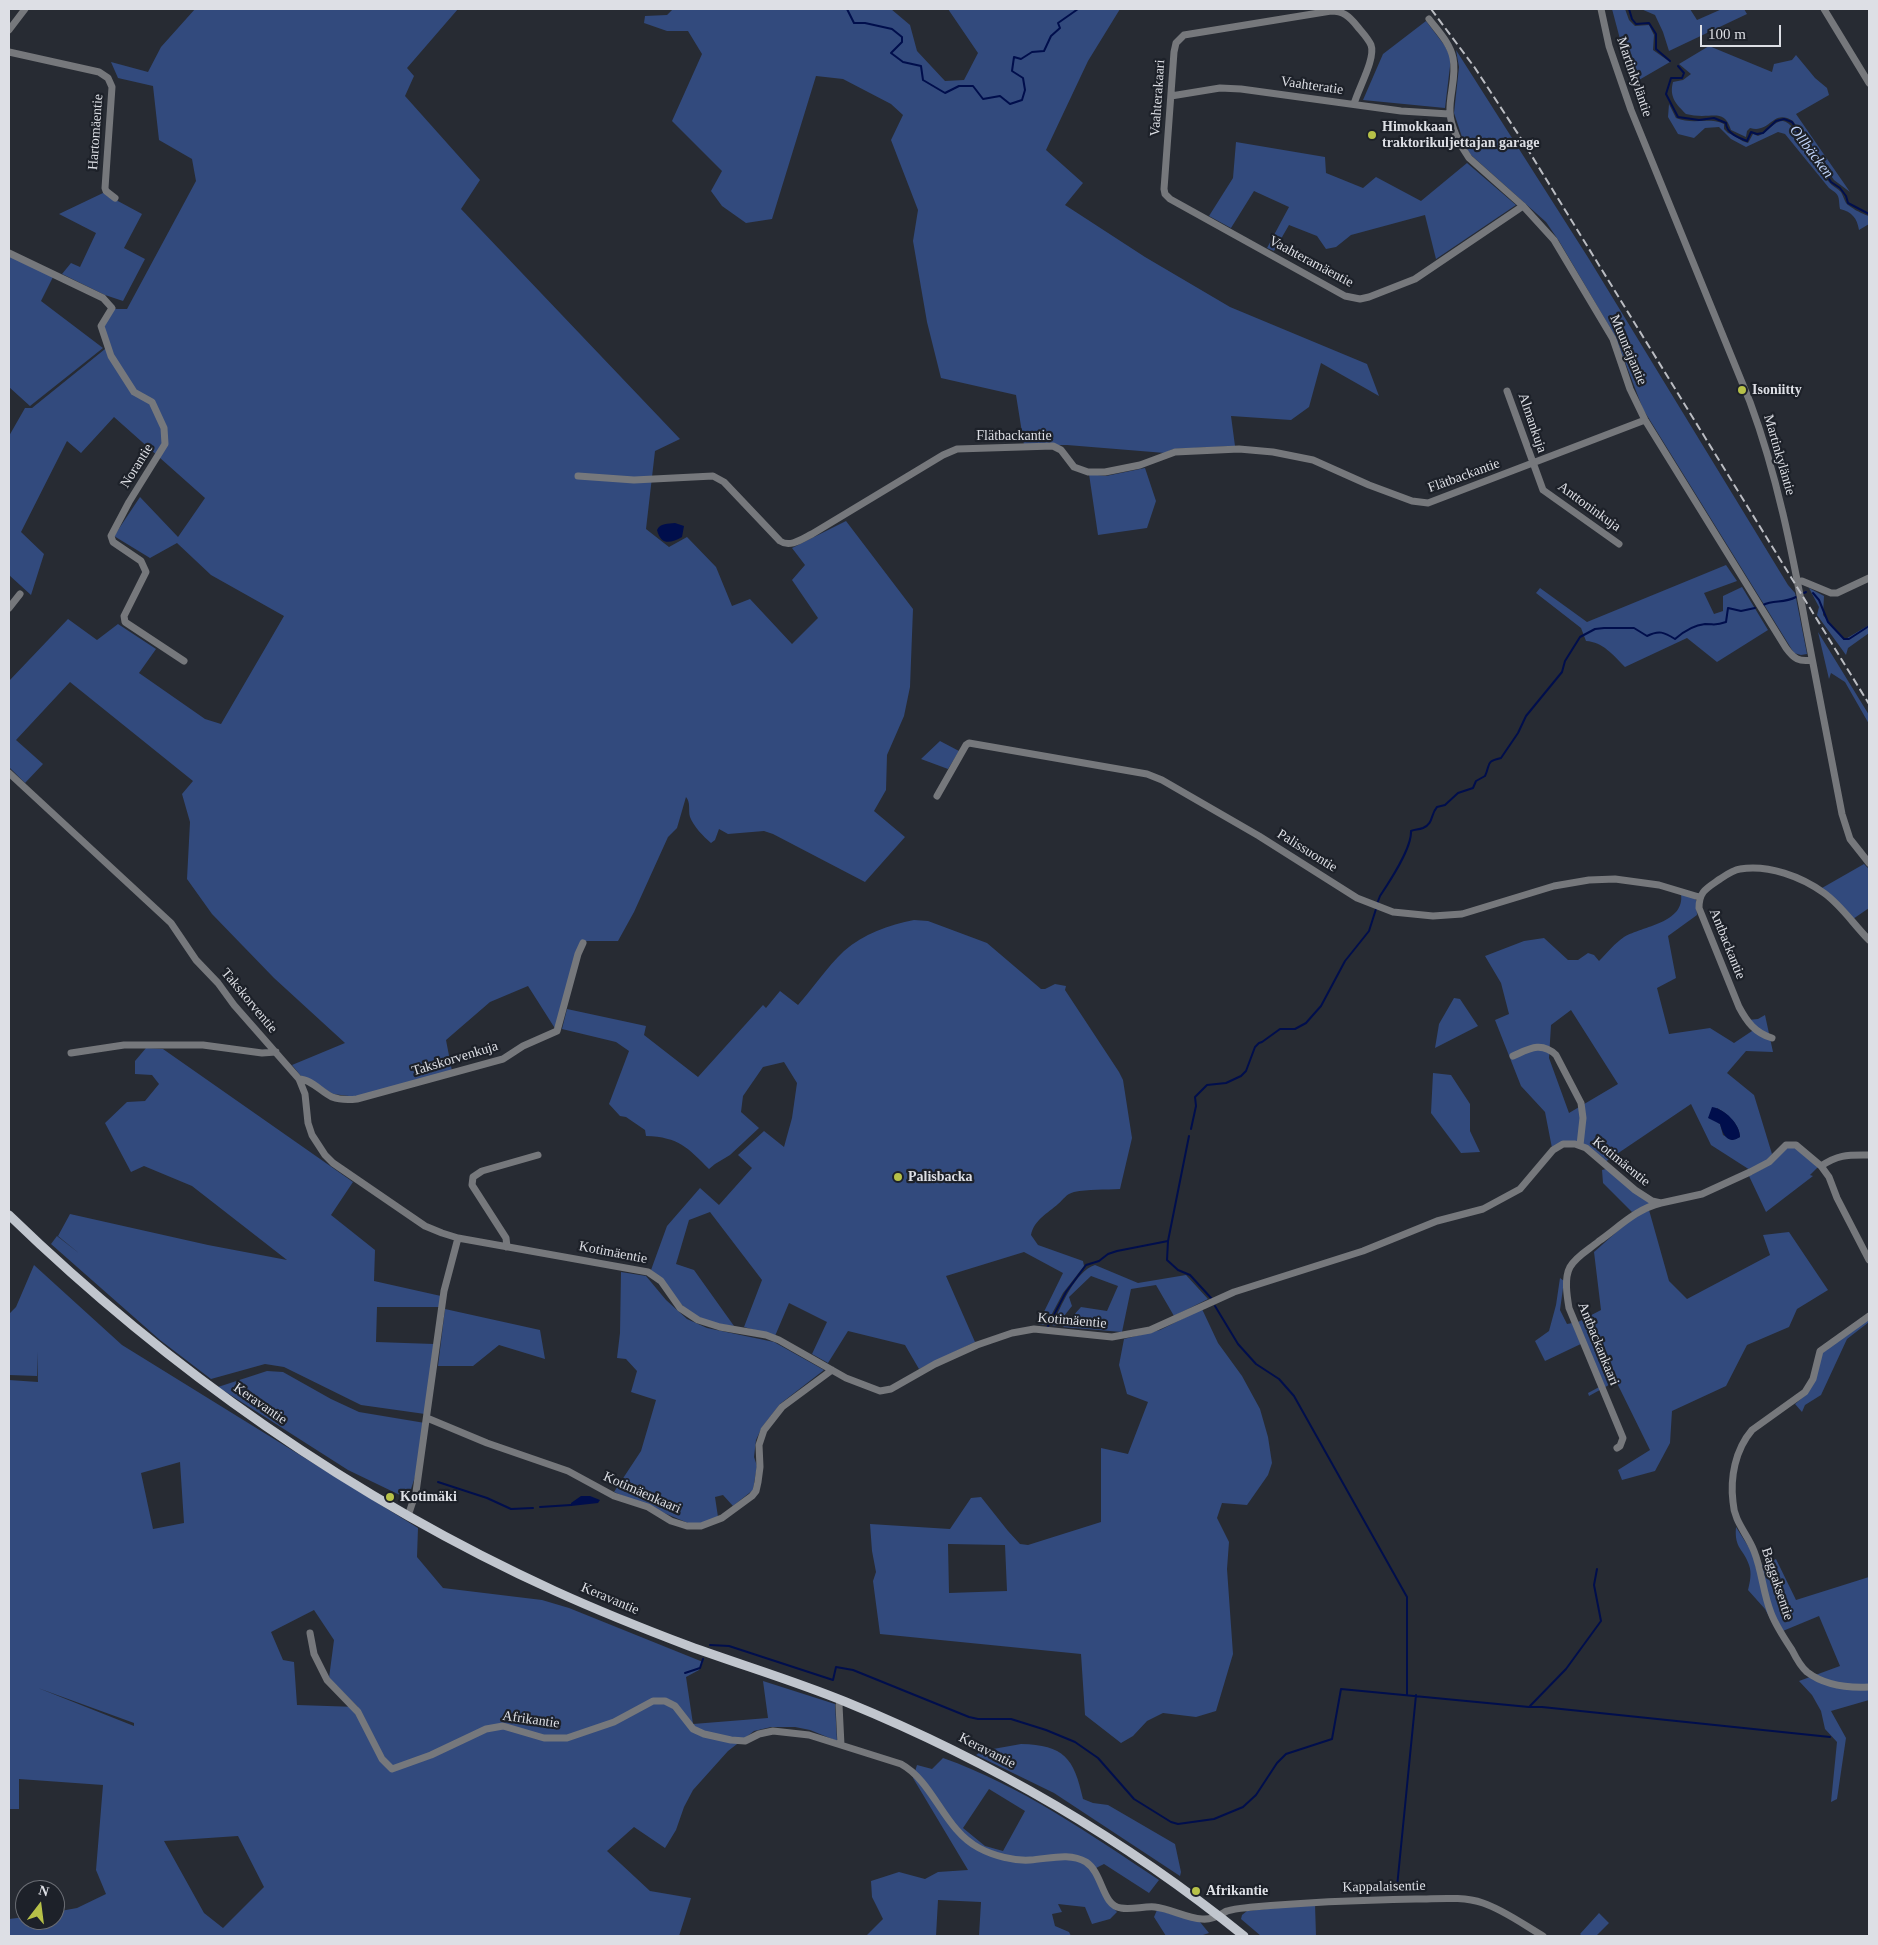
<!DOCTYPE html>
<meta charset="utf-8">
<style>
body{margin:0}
#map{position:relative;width:1878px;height:1945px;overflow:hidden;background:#272b33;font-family:"Times New Roman",serif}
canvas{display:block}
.frame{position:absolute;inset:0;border:10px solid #dddfe5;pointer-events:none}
.north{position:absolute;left:15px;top:1880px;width:50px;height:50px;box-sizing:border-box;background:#1d2129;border:1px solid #6a6d74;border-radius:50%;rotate:15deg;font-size:14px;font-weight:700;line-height:20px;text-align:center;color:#dddfe5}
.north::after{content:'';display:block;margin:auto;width:18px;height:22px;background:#b7c148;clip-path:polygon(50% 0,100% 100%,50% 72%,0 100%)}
.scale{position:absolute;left:1700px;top:25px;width:81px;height:22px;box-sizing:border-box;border:2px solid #dddfe5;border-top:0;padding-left:6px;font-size:15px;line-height:18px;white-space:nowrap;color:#dddfe5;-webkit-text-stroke:4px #1d2129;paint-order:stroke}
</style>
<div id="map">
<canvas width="1878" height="1945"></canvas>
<div class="frame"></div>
<div class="north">N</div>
<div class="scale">100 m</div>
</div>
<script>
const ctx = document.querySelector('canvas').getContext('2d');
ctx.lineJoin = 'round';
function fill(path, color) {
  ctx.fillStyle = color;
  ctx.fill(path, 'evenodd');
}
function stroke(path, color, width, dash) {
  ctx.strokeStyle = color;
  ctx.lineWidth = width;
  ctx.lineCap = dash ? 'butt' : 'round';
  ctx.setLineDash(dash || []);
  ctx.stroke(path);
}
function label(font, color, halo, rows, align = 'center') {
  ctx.font = font + ' "Times New Roman",serif';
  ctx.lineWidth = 4.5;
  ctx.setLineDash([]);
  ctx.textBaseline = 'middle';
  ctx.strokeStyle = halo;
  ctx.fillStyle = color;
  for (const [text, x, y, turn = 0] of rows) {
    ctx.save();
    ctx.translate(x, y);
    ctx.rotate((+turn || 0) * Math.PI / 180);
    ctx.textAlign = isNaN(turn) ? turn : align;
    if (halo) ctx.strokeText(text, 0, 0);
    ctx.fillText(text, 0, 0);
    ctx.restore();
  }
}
const green = new Path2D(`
 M195 9H458L407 68 414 76 405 96 480 180 461 209 680 439 655 451 646 529 669 547 687 537 716 567 732 606 750 599 792 644 818 618 792 580 805 565 792 548 846 521 913 609 910 687 904 716 887 755 886 790 874 811 905 837 865 882 773 834 764 831 728 834 719 829 715 840 711 843C703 836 694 827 690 817 688 810 691 803 686 797L677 828 668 837 634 912 618 941H583L556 1030 528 986 490 1002 446 1040 452 1071 357 1097 333 1094 307 1078 301 1076 292 1065 345 1043 274 978 212 914 187 879 190 822 182 794 193 781 70 682 16 740 43 764 25 783 9 767V681L68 619 97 640 118 624 156 649 139 673 205 719 221 724 284 616 211 575 177 543 150 558 114 536 140 497 178 537 205 498 114 417 81 453 67 441 21 532 44 554 31 595 9 575V436L25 408H32L110 345 104 327 113 309H127L196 181 192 159 159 140 153 86 118 78 111 62 148 72 161 47Z
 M673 9H891L910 25 917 51 945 81 964 80 978 53 948 9H1120L1088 61 1046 150 1083 183 1065 205 1145 257 1230 307 1367 364 1379 396 1321 363 1309 407 1291 420 1231 416 1235 446 1173 449 1165 453 1067 445H1024L1016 395 941 378 927 322 913 241 918 210 891 140 903 115 891 104 843 79 816 76 772 219 746 223 722 206 711 191 722 171 672 121 702 54 688 31H667L644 23 645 16 667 15Z
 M1612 9H1625L1629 20 1635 26 1649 25 1654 35 1653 50 1670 62 1632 84Z
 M1641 9H1690L1697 20 1722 9H1744L1747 14 1669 51 1663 32 1655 15Z
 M1426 21 1445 46 1451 58 1445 108 1363 100 1383 54Z
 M1709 46 1772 72 1774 64 1792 60 1796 55 1815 78 1827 88 1829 95 1796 114 1850 192 1834 180 1793 121C1772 108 1771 134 1750 128L1747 131 1746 137 1731 130C1725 112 1717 116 1702 116 1697 116 1691 115 1686 114 1676 104 1669 97 1673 82L1683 80 1691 74 1679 64Z
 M1456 50 1589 259 1788 585 1795 593 1807 654 1801 655 1794 653 1643 409 1615 336 1559 241 1546 222 1471 155 1465 146 1454 113 1459 67Z
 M1669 104 1676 118C1692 125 1709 117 1724 124V129L1728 133C1735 135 1740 141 1748 143L1753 134 1758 136C1767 133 1775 120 1783 121 1796 122 1820 171 1829 182 1832 186 1837 188 1841 192 1843 196 1844 199 1846 203 1849 207 1864 215 1869 216V224L1859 230C1857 218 1852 212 1840 209 1838 196 1841 196 1829 188L1785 134 1778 132 1746 147 1731 139 1719 127 1705 128 1694 138 1678 134 1668 117Z
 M1236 142 1325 157 1326 173 1363 188 1376 177 1421 201 1467 163 1516 205 1436 259 1425 215 1351 235 1336 247 1326 249 1317 236 1289 225 1274 251 1267 248 1289 207 1254 191 1231 228 1209 216 1233 178Z
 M103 193 142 214 124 248 145 259 123 301 105 295 62 274 71 263 80 267 96 233 59 214Z
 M9 256 53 277 41 301 103 348 30 406 9 387Z
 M1145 468 1156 501 1147 528 1098 535 1089 474 1106 476Z
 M1726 565 1737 581 1704 593 1714 614 1723 611V596L1742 587 1768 630 1717 662 1687 638 1625 667C1613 655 1603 642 1586 641L1581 628 1536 593 1540 588 1587 622Z
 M1809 588 1824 596 1823 615 1844 640 1869 625V633L1848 648 1846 655 1817 615 1819 607Z
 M1818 632 1869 715V724L1845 682 1831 673 1829 679Z
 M940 741 959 751 948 769 921 759Z
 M1864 864 1869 869V908L1853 919 1822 888Z
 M1681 894 1692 897 1696 900 1697 915 1668 936 1676 978 1657 988 1669 1034 1710 1028 1734 1043 1752 1031 1754 1027 1748 1020 1758 1019 1765 1015 1773 1052 1746 1051 1727 1073 1754 1095 1772 1154 1767 1160 1750 1170 1711 1145 1691 1104 1605 1162C1586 1149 1575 1133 1552 1148L1545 1112 1521 1086 1495 1020 1509 1014 1501 983 1485 956 1524 941 1544 938 1568 960H1578L1588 953 1594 955 1599 961C1607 953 1615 943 1624 937 1643 926 1685 923 1681 894ZM1571 1010 1618 1084 1569 1113 1549 1058 1551 1025ZM1717 1108C1727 1113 1740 1125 1740 1137L1732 1140 1723 1135 1720 1124 1718 1123Z
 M914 920 928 921 987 943 1041 989H1045L1055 984 1066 986 1065 990 1119 1072 1123 1080 1132 1138 1120 1189C1105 1190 1088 1189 1074 1192 1066 1194 1064 1199 1058 1204 1048 1213 1034 1220 1031 1235L1038 1245 1083 1261 1084 1266 1063 1293 1046 1325 1038 1324 1063 1273 1024 1252 946 1276 975 1342 919 1369 905 1345 848 1331 828 1363 812 1354 827 1322 789 1303 775 1336 744 1327 762 1280 710 1212 689 1220 676 1264 694 1270 734 1326C715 1324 696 1320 683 1306 671 1294 665 1280 651 1270L667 1226 700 1188 719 1205 752 1168 738 1155 764 1131 784 1147 792 1118 797 1083 784 1062 763 1067 743 1096 741 1112 759 1128 730 1155 715 1164 709 1169C688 1148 679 1137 646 1136L645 1130 626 1117 620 1116 609 1104 629 1051 616 1042 562 1029 567 1009 646 1026 644 1035 698 1077 763 1005 766 1008 780 991 798 1005C813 988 827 967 844 951 863 934 889 925 914 920Z
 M1454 998 1460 999 1478 1026 1435 1048 1439 1024Z
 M146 1048 163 1049 353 1182 331 1215 375 1250 374 1281 441 1296 439 1307H377L376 1342 434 1344 425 1414 361 1405 284 1367 265 1364 211 1379 160 1340 51 1244 57 1236 80 1254 58 1236 70 1214 208 1245 287 1260 192 1186 144 1166 131 1172 105 1123 127 1102 145 1101 159 1084 152 1075 135 1074V1061Z
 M1433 1073 1451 1075 1470 1104V1131L1480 1152 1461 1153 1431 1113Z
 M1790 1147 1796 1148 1818 1167 1810 1175 1813 1176 1766 1212 1749 1176 1771 1164 1785 1149Z
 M1606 1169 1652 1204 1632 1212 1603 1183 1602 1170Z
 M1649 1210 1669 1281 1687 1299 1770 1255 1763 1235 1789 1232 1828 1290 1797 1309 1789 1327 1747 1345 1726 1386 1672 1411 1670 1443 1655 1471 1622 1480 1618 1470 1650 1450 1616 1381 1589 1396 1588 1393 1603 1385 1585 1342 1545 1361 1535 1341 1549 1331 1556 1305 1560 1278 1564 1281 1560 1310 1567 1324 1578 1322 1601 1310 1594 1252 1630 1220Z
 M34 1265 122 1345 418 1528 417 1557 443 1588 542 1600 569 1608 703 1662 699 1670 686 1677 693 1724 768 1718 763 1681 835 1704 837 1741 810 1730 795 1727H771L754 1731 728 1751 693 1790 684 1807 676 1830 665 1848 634 1827 607 1851 650 1891 691 1898 679 1936H9V1919L25 1917V1920H55V1912L77 1908 106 1894 96 1870 103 1785 19 1779V1809H9V1380L38 1382 37 1352V1376L9 1375V1314L16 1307ZM180 1462 184 1523 153 1529 141 1473ZM314 1610 334 1640 329 1678 358 1707 297 1705 294 1662 283 1660 271 1632ZM38 1688 134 1723V1726ZM238 1836 264 1887 223 1928 204 1913 164 1841Z
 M1095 1265 1138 1283 1186 1275 1208 1299 1174 1316 1156 1285 1131 1289 1122 1332 1063 1327 1081 1307 1107 1311 1118 1286 1091 1276 1069 1297 1072 1306 1056 1326 1052 1325C1061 1307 1075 1271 1095 1265Z
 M621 1272 646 1276 666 1300 687 1319 707 1328 774 1342 824 1370 780 1404 762 1427 756 1440 754 1457 757 1466 753 1490 733 1506 723 1495 715 1497 718 1517 701 1523H688L614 1492 641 1451 656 1400 631 1392 637 1371 626 1359 617 1358 620 1333Z
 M445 1309 540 1330 545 1359 499 1345 473 1366H438Z
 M1202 1309 1218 1343 1242 1376 1260 1409 1268 1437 1272 1463 1268 1475 1247 1505 1222 1503 1217 1518 1229 1542 1227 1569 1233 1654 1216 1711 1196 1717 1163 1713 1147 1721 1133 1736 1121 1743 1085 1715 1081 1654 880 1634 873 1581 876 1572 872 1551 870 1524 950 1529 971 1498 981 1497 1008 1531 1020 1544 1028 1545 1101 1522V1448L1128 1454 1148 1402 1127 1394 1119 1365 1124 1339 1160 1330ZM948 1544 1005 1545 1007 1591 949 1593Z
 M1869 1319V1322L1847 1339 1821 1395 1805 1405 1802 1412 1795 1404 1808 1393 1823 1351Z
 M267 1371 283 1372 331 1399 359 1412 425 1423 418 1468 409 1495 404 1497 348 1470 218 1387Z
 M1736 1527 1753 1554 1756 1568 1776 1559 1796 1600 1869 1577V1700L1831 1711 1846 1738 1837 1799 1831 1802 1837 1742 1825 1729 1821 1711 1812 1695 1799 1681 1840 1666 1819 1616 1778 1633 1765 1609 1748 1590C1750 1582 1752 1573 1749 1565 1744 1549 1734 1549 1736 1527Z
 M1021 1744C1064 1745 1074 1758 1083 1799L1093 1803 1108 1805 1175 1844 1181 1872 1180 1876 1054 1793 976 1755 982 1751Z
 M943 1758C1020 1785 1091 1835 1159 1880L1149 1893 1104 1864 1092 1870 1107 1901 1117 1912 1110 1919 1092 1924 1085 1907 1058 1904 1062 1912 1052 1914 1055 1926 1069 1932 1071 1936H979L981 1902 938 1900 936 1936H866L883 1919 872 1897 871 1881 899 1872 925 1879 938 1872 968 1870 913 1778 917 1765 932 1769ZM989 1789 1025 1811 1003 1851 985 1846 963 1828Z
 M1315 1904 1316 1936H1261L1241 1919 1242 1915 1247 1911Z
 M1157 1910 1200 1922 1209 1933 1200 1936H1166L1154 1917Z
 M1599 1913 1609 1923 1596 1936H1582L1580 1934Z`);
const water = new Path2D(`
 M675 523 684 526 682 537C671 543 661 546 657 530 660 523 668 524 675 523Z
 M1712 1107C1725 1109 1740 1124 1740 1137 1728 1145 1723 1135 1720 1124L1708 1118Z
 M581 1496H590L600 1500 598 1503 571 1506V1503Z`);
const stream = new Path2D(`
 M847 9 854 23H865L892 29 902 37V42L891 53 903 62 921 66 923 80 945 93 959 86H973L983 99 1000 96 1010 104 1022 100 1025 90 1023 78 1012 71 1014 57 1021 59 1032 52 1044 51 1051 36 1060 28 1058 23 1078 9
 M1629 9 1632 19 1636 24 1649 23 1656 34V49L1670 61
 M1678 66 1684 73 1682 78H1671L1666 94 1678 117 1699 120 1714 118 1726 123C1726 133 1739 138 1747 141L1751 132 1757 134 1763 133 1776 121 1784 119 1792 122 1806 144 1815 155 1831 182 1840 188 1846 196 1848 203 1869 214
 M1804 593 1806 592
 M1813 593 1819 600 1828 622 1844 639H1849L1869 626
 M1763 605C1774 599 1783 604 1796 597
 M1377 904 1380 896C1390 881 1412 848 1411 831 1415 829 1418 830 1423 828 1434 823 1430 815 1437 807L1445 805 1458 793 1473 788 1476 781 1485 776C1491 763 1485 762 1501 758L1518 733 1526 716 1562 672 1565 661 1580 637 1595 629 1604 628H1634L1647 636C1659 630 1664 632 1675 639 1683 632 1694 625 1705 624 1715 624 1715 626 1726 622L1728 608 1741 611 1755 608
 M1191 1129 1196 1106 1195 1097 1207 1085 1226 1083 1241 1076 1246 1071 1255 1047 1259 1043 1262 1042 1280 1029H1295L1306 1023 1313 1015 1321 1006 1345 961 1369 931 1376 909
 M1189 1136 1168 1241 1167 1260 1178 1270 1190 1275 1212 1299
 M1215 1306 1238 1344 1256 1364 1279 1379 1294 1396 1407 1597V1694
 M1047 1328 1066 1292 1086 1265 1099 1261 1108 1254 1117 1251 1168 1241
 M438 1482 487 1498 511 1509 533 1508
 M540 1507 571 1505
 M710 1645 729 1646 833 1680 836 1667 853 1670 969 1717 978 1719H1011L1046 1730 1075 1742 1098 1758 1134 1799 1171 1822 1178 1824 1214 1819 1243 1807 1256 1795 1277 1763 1286 1754 1332 1739 1341 1689 1529 1707H1542L1830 1737
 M685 1673 700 1668 703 1659
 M1530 1706 1566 1669 1601 1621 1594 1585 1597 1569
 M1397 1887 1416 1695`);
const minor = new Path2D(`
 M1601 9 1609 46 1631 110 1750 402C1777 475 1792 551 1806 627 1818 689 1830 752 1842 814L1850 839 1869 863
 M1824 9 1869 83
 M1429 19C1438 31 1450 43 1453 58 1457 76 1449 95 1450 112 1450 126 1461 147 1469 158L1523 206 1554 240 1613 339 1630 389 1645 420 1786 648C1794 659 1799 662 1812 660
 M9 30 25 9
 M9 52 99 72 108 78 112 87 105 188 106 191 115 198
 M1171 96 1220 88 1241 89 1401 111 1449 114
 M1354 104C1358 89 1376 58 1371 45 1368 38 1361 31 1357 26 1349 16 1343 11 1331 11L1184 35 1176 43 1174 52 1164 189 1165 194 1170 199 1345 296 1360 299 1369 297 1415 279 1523 206
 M9 253 103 298 112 308 101 326 111 356 134 392 152 402 164 428 165 444 129 502 111 536 113 542 141 561 146 572 124 616 125 622 184 661
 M1507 391 1543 490 1619 544
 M578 476 634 480 713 476 724 482 780 541C790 548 802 539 812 534L943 455 957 449 1053 446 1061 450 1074 467 1088 472H1105L1140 465 1175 452 1239 449 1273 452 1313 460 1369 485 1412 501 1428 503 1645 420
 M1798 582 1802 581 1831 593H1837L1869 578
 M9 608 20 594
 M9 773 171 923 196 960 218 983 234 1005 299 1079 305 1094 308 1123 312 1135 325 1155 333 1163 425 1226 442 1233 458 1238
 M937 796 966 745 969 743 1147 774 1162 780 1259 836 1357 898 1393 912 1433 916 1462 914 1554 886 1589 880 1615 879 1659 885 1699 897
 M1772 1038C1755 1033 1747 1022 1739 1007L1699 908C1699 891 1707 888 1720 879 1726 875 1733 870 1740 869 1768 864 1802 877 1824 893 1841 905 1854 925 1869 940
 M71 1053 124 1045H203L262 1053 276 1052
 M1513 1056C1529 1049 1541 1041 1556 1055L1581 1103 1583 1118 1580 1145
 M299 1079C311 1079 321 1092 332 1097 340 1100 348 1100 357 1099L503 1059 523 1046 557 1031 578 954 583 943
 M1821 1166C1839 1154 1848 1155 1869 1155
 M507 1247 506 1238 472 1185 473 1177 482 1171 538 1155
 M1869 1316 1820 1351 1813 1379 1805 1392 1752 1430C1735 1450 1730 1478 1733 1502 1734 1522 1747 1533 1754 1551 1762 1571 1763 1593 1771 1613 1776 1626 1784 1638 1792 1650 1796 1658 1800 1666 1807 1672 1824 1685 1849 1688 1869 1687
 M427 1418 487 1443 568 1471 614 1496 648 1507 671 1521 687 1526H701L722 1518 752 1496 756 1491 758 1482 760 1467 759 1445 764 1430 782 1407 832 1370
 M1617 1448 1620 1446 1623 1438 1569 1308C1567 1296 1564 1278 1570 1267 1576 1256 1590 1249 1599 1241 1619 1227 1636 1209 1661 1203
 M408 1516 416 1492 444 1291 458 1238 648 1272 661 1281 680 1308 698 1320 720 1327 766 1335 779 1340 846 1378 880 1391 891 1389 935 1364 977 1345 1012 1333 1034 1329 1112 1337 1150 1330 1234 1292 1363 1251 1437 1221 1483 1209 1520 1189 1553 1150 1563 1144H1575L1586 1148 1635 1190 1652 1201 1661 1203 1702 1194 1750 1172 1769 1162 1786 1145H1796L1821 1166 1829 1177 1837 1198 1869 1260
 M310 1633 314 1654 327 1680 358 1712 382 1759 392 1769 431 1755 486 1729 503 1726 544 1738H567L614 1722 653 1701H665L675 1706 693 1729 704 1734 731 1740 745 1741 759 1734 773 1731 809 1735 901 1764C934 1782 944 1830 979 1848 994 1856 1014 1861 1030 1860 1049 1859 1069 1852 1086 1862 1103 1873 1102 1906 1121 1908 1132 1910 1144 1906 1155 1907 1171 1909 1186 1918 1202 1919 1212 1920 1219 1915 1227 1911 1236 1908 1245 1908 1253 1907 1308 1902 1361 1900 1416 1899 1438 1899 1462 1896 1483 1903 1504 1910 1524 1925 1543 1936
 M841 1745 839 1705 842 1700`);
const major = new Path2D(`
 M9 1215C168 1369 353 1499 555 1591 599 1611 644 1629 689 1646 741 1665 795 1681 846 1702 990 1761 1123 1838 1244 1936`);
const rail = new Path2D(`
 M1431 9 1475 68 1522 140 1869 704`);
const markers = [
 [1372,135,5,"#b7c148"],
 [1742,390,5,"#b7c148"],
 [898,1177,5,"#b7c148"],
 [390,1497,5,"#b7c148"],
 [1196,1891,5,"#b7c148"]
];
const streetNames = [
 ["Martinkyläntie",1634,77,71],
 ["Vaahteratie",1312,86,8],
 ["Vaahterakaari",1158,98,-86],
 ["Hartomäentie",96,132,-86],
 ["Vaahteramäentie",1311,262,28],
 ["Muuntajantie",1628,350,67],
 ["Almankuja",1532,423,71],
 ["Flätbackantie",1014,436],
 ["Martinkyläntie",1779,455,74],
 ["Norantie",137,466,-58],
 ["Flätbackantie",1464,476,-20],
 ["Anttoninkuja",1589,507,36],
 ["Palissuontie",1307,851,32],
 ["Antbackantie",1727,944,68],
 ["Takskorventie",249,1001,50],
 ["Takskorvenkuja",455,1059,-17],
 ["Kotimäentie",1621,1162,39],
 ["Kotimäentie",613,1253,11],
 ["Kotimäentie",1072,1321,5],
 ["Antbackankaari",1598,1344,68],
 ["Keravantie",260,1404,35],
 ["Kotimäenkaari",642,1493,24],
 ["Baggaksentie",1777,1584,72],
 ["Keravantie",610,1599,23],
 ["Afrikantie",531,1720,8],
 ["Keravantie",987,1751,27],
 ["Kappalaisentie",1384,1887,-1]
];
const poiNames = [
 ["Himokkaan",1382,127],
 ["traktorikuljettajan garage",1382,143],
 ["Isoniitty",1752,390],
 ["Palisbacka",908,1177],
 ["Kotimäki",400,1497],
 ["Afrikantie",1206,1891]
];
const waterNames = [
 ["Ollbäcken",1811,152,53]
];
fill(green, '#324a7d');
fill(water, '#000e4c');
stroke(stream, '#000e4c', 2);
stroke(minor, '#76787c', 7);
stroke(major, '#c1c6ce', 9);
stroke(rail, '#babcc2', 2, [8, 4]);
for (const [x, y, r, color] of markers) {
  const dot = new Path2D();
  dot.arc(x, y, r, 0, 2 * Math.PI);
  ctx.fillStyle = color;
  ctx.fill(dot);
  stroke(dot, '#1d2129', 2);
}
label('14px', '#dddfe5', '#1d2129', streetNames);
label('bold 14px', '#dddfe5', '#1d2129', poiNames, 'left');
label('italic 15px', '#c1d5fb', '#1d2129', waterNames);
</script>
